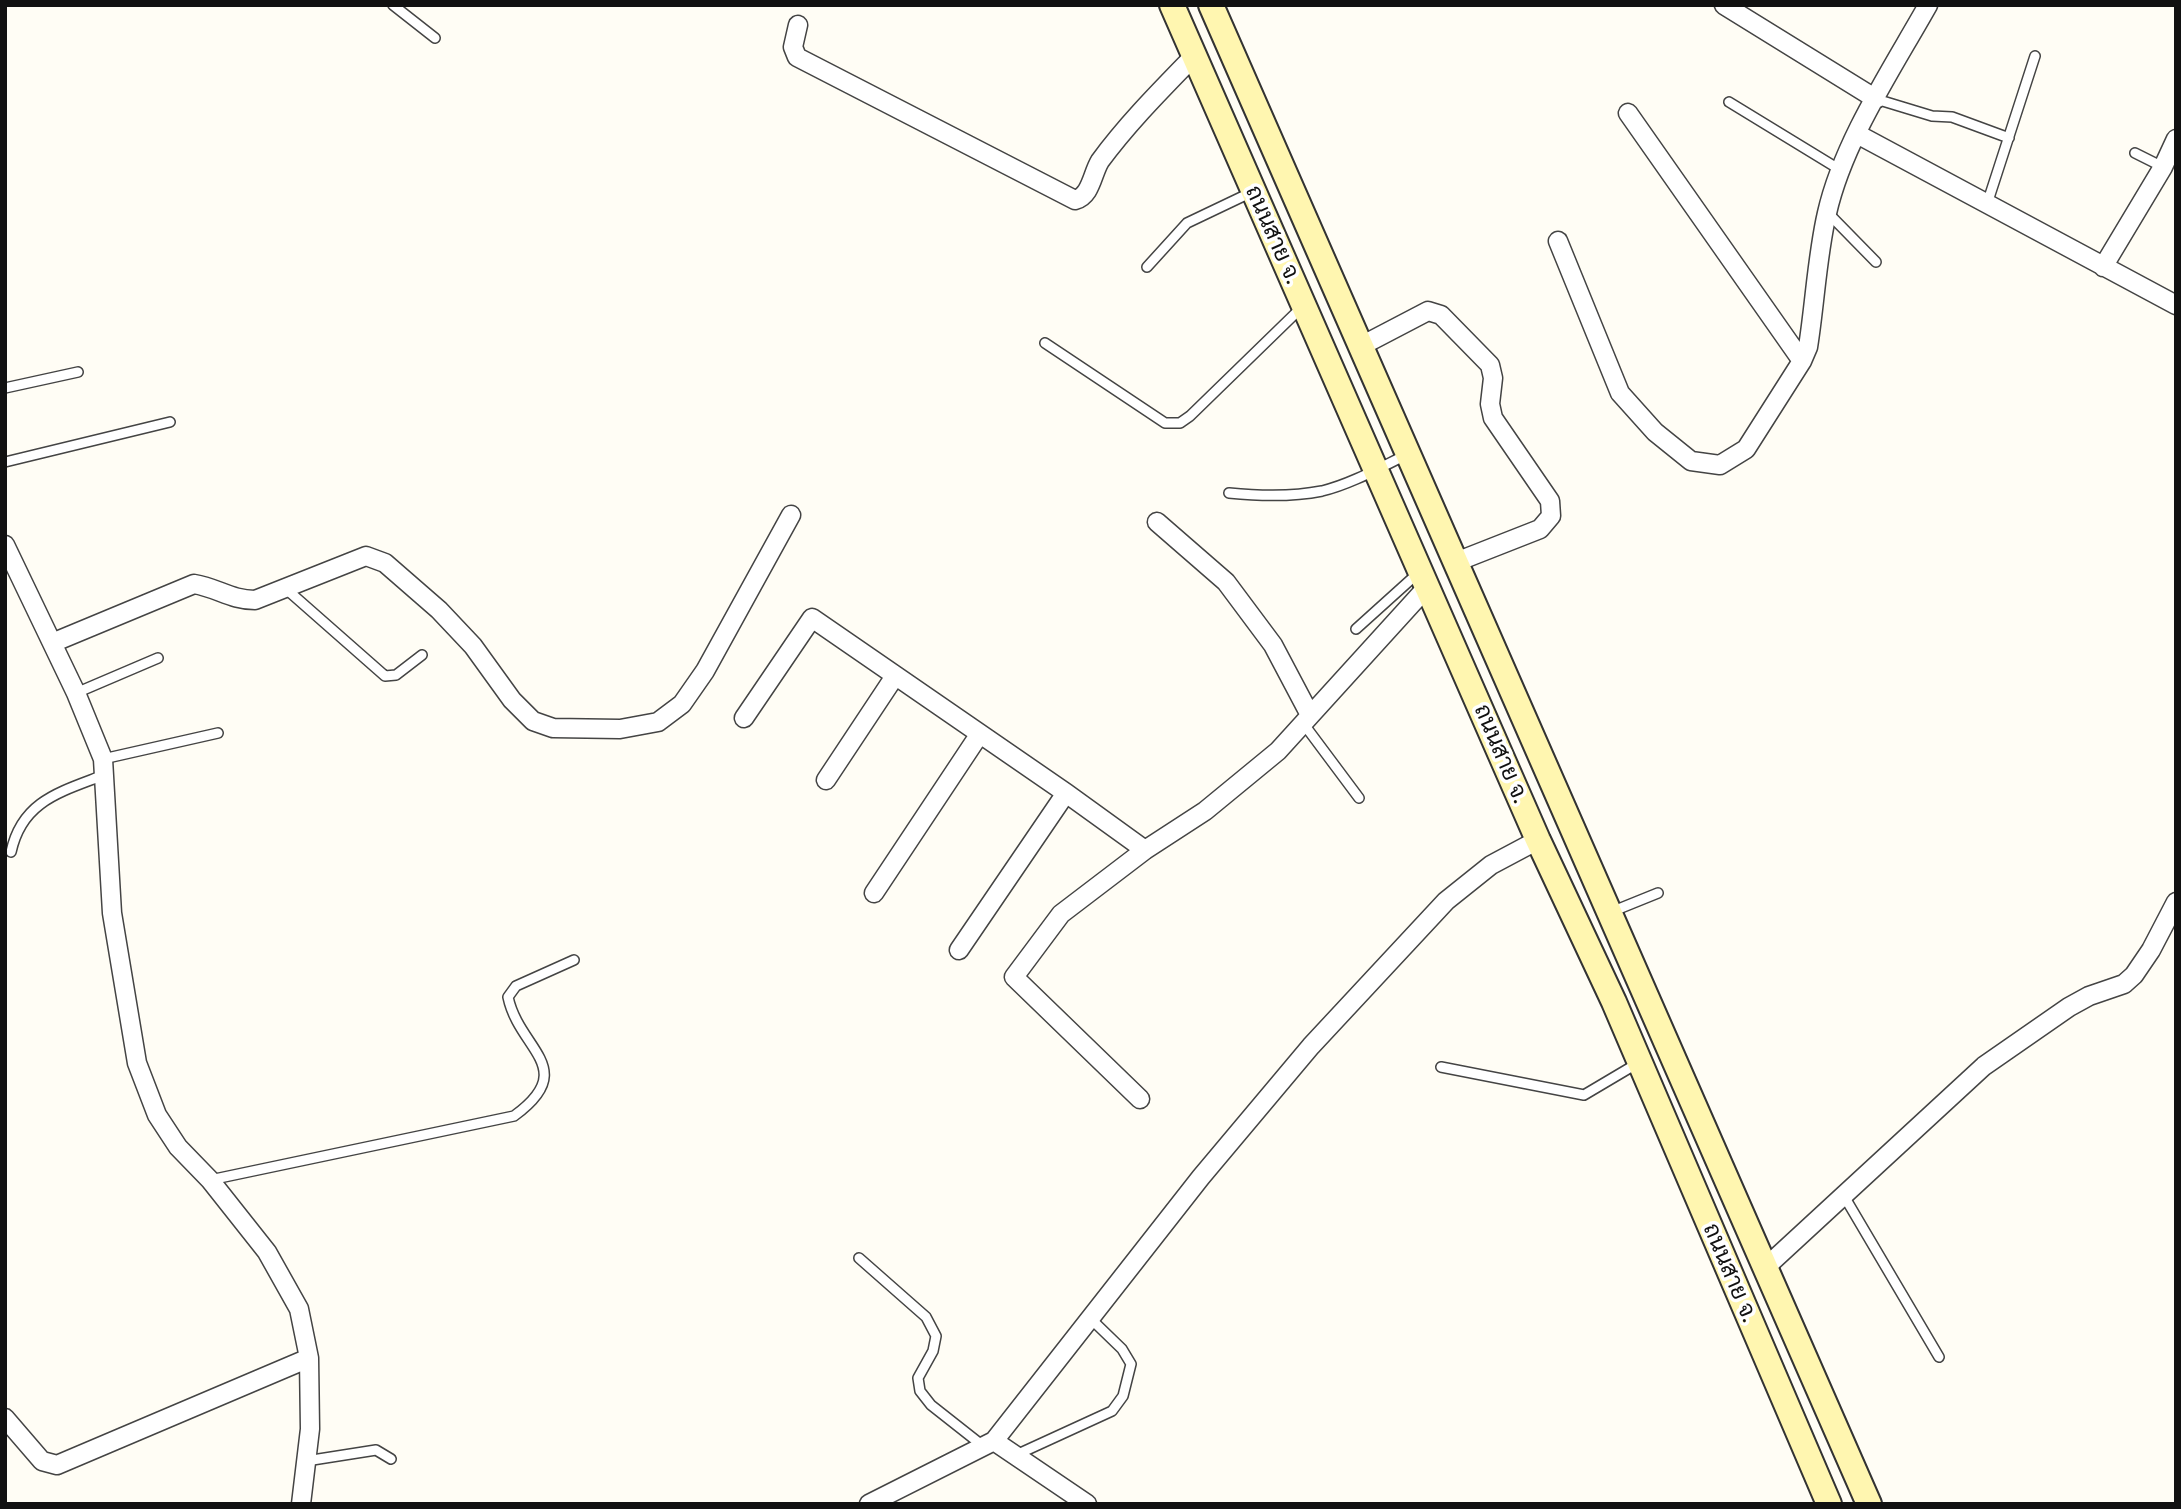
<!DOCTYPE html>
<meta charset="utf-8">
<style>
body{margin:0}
#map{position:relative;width:2181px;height:1509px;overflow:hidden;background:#fffdf5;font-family:"Roboto Serif",serif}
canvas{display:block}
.frame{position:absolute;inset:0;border:7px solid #111;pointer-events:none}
</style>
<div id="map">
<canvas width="2181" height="1509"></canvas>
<div class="frame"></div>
</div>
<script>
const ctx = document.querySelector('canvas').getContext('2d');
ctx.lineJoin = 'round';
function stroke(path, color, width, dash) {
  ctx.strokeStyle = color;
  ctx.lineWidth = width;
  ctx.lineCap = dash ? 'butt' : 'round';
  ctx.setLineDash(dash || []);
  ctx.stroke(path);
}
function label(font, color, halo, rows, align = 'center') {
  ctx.font = font + ' "Roboto Serif",Sarabun,serif';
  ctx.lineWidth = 7;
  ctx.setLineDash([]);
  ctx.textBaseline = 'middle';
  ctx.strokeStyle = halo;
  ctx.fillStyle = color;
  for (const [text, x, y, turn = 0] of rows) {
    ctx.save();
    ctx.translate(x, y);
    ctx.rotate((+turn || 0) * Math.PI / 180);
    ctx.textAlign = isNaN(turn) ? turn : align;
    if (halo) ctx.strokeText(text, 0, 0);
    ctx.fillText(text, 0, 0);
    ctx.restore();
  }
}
const service = new Path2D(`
 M393 5 435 38
 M1876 99 1932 116 1952 117 2009 138
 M1729 102 1842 171
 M2135 153 2163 167
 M1987 204 2035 56
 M1827 212 1876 262
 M1147 267 1187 223 1252 192
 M1045 343 1165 423H1180L1190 416 1302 307
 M5 388 78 372
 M5 462 170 422
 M1229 493C1259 496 1292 497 1322 491 1351 484 1381 467 1408 454
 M285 588 385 676 396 675 422 655
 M1356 629 1417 574
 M76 693 158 658
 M1303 723 1359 798
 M103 759 218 733
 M11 852C22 801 60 792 104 775
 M1611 912 1658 893
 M1441 1067 1584 1095 1638 1063
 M210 1180 514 1116C580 1068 519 1050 508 997L516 986 574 960
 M1844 1196 1939 1357
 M859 1258 926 1317 936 1336 933 1351 918 1378 920 1391 931 1405 983 1446
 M1016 1455 1112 1411 1123 1396 1131 1364 1122 1349 1090 1318
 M306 1461 376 1450 391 1459`);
const minor = new Path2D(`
 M1724 5 1876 99
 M798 25 793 47 797 57 1075 200C1091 196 1092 174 1100 161 1128 123 1161 90 1194 56
 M1628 113 1802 361
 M1857 134 2176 305
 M1558 241 1620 393 1655 432 1691 461 1720 465 1746 449 1802 361 1808 347C1815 303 1817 256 1827 213 1843 142 1892 69 1928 5
 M2103 267 2163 167 2176 139
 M1361 346 1428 311 1441 315 1490 365 1493 378 1490 404 1493 418 1550 501 1551 516 1540 529 1456 562
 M1157 522 1226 582 1273 645 1310 715
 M5 545 76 693 103 759 112 913 137 1063 157 1115 178 1147 210 1180 267 1252 299 1309 309 1358 310 1429 301 1504
 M52 643 194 584C218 588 231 600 255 600L366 556 385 563 439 610 473 646 512 700 533 721 553 728 620 729 658 722 682 704 705 671 791 515
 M744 718 812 618 1066 793 1145 850
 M826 780 895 676
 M874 893 979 735
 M959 950 1066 793
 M1140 1099 1014 977 1061 914 1145 850 1205 811 1278 751 1428 586
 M1766 1267 1984 1066 2069 1007 2089 996 2124 984 2134 975 2151 950 2176 902
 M5 1418 42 1461 57 1465 309 1358
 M994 1441 1087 1504
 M869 1504 994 1441 1201 1177 1311 1046 1446 901 1491 865 1538 840`);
const secondary = new Path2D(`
 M1172 5 1538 840 1614 1002 1829 1504
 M1211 5 1869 1504`);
const streetNames = [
 ["ถนนสาย จ.",1273,235,66],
 ["ถนนสาย จ.",1501,754,67],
 ["ถนนสาย จ.",1730,1273,67]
];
stroke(service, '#444', 12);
stroke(minor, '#444', 21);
stroke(secondary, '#333', 28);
stroke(service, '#fff', 9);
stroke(minor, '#fff', 18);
stroke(secondary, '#fff6b0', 24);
label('23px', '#111', '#fff', streetNames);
</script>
